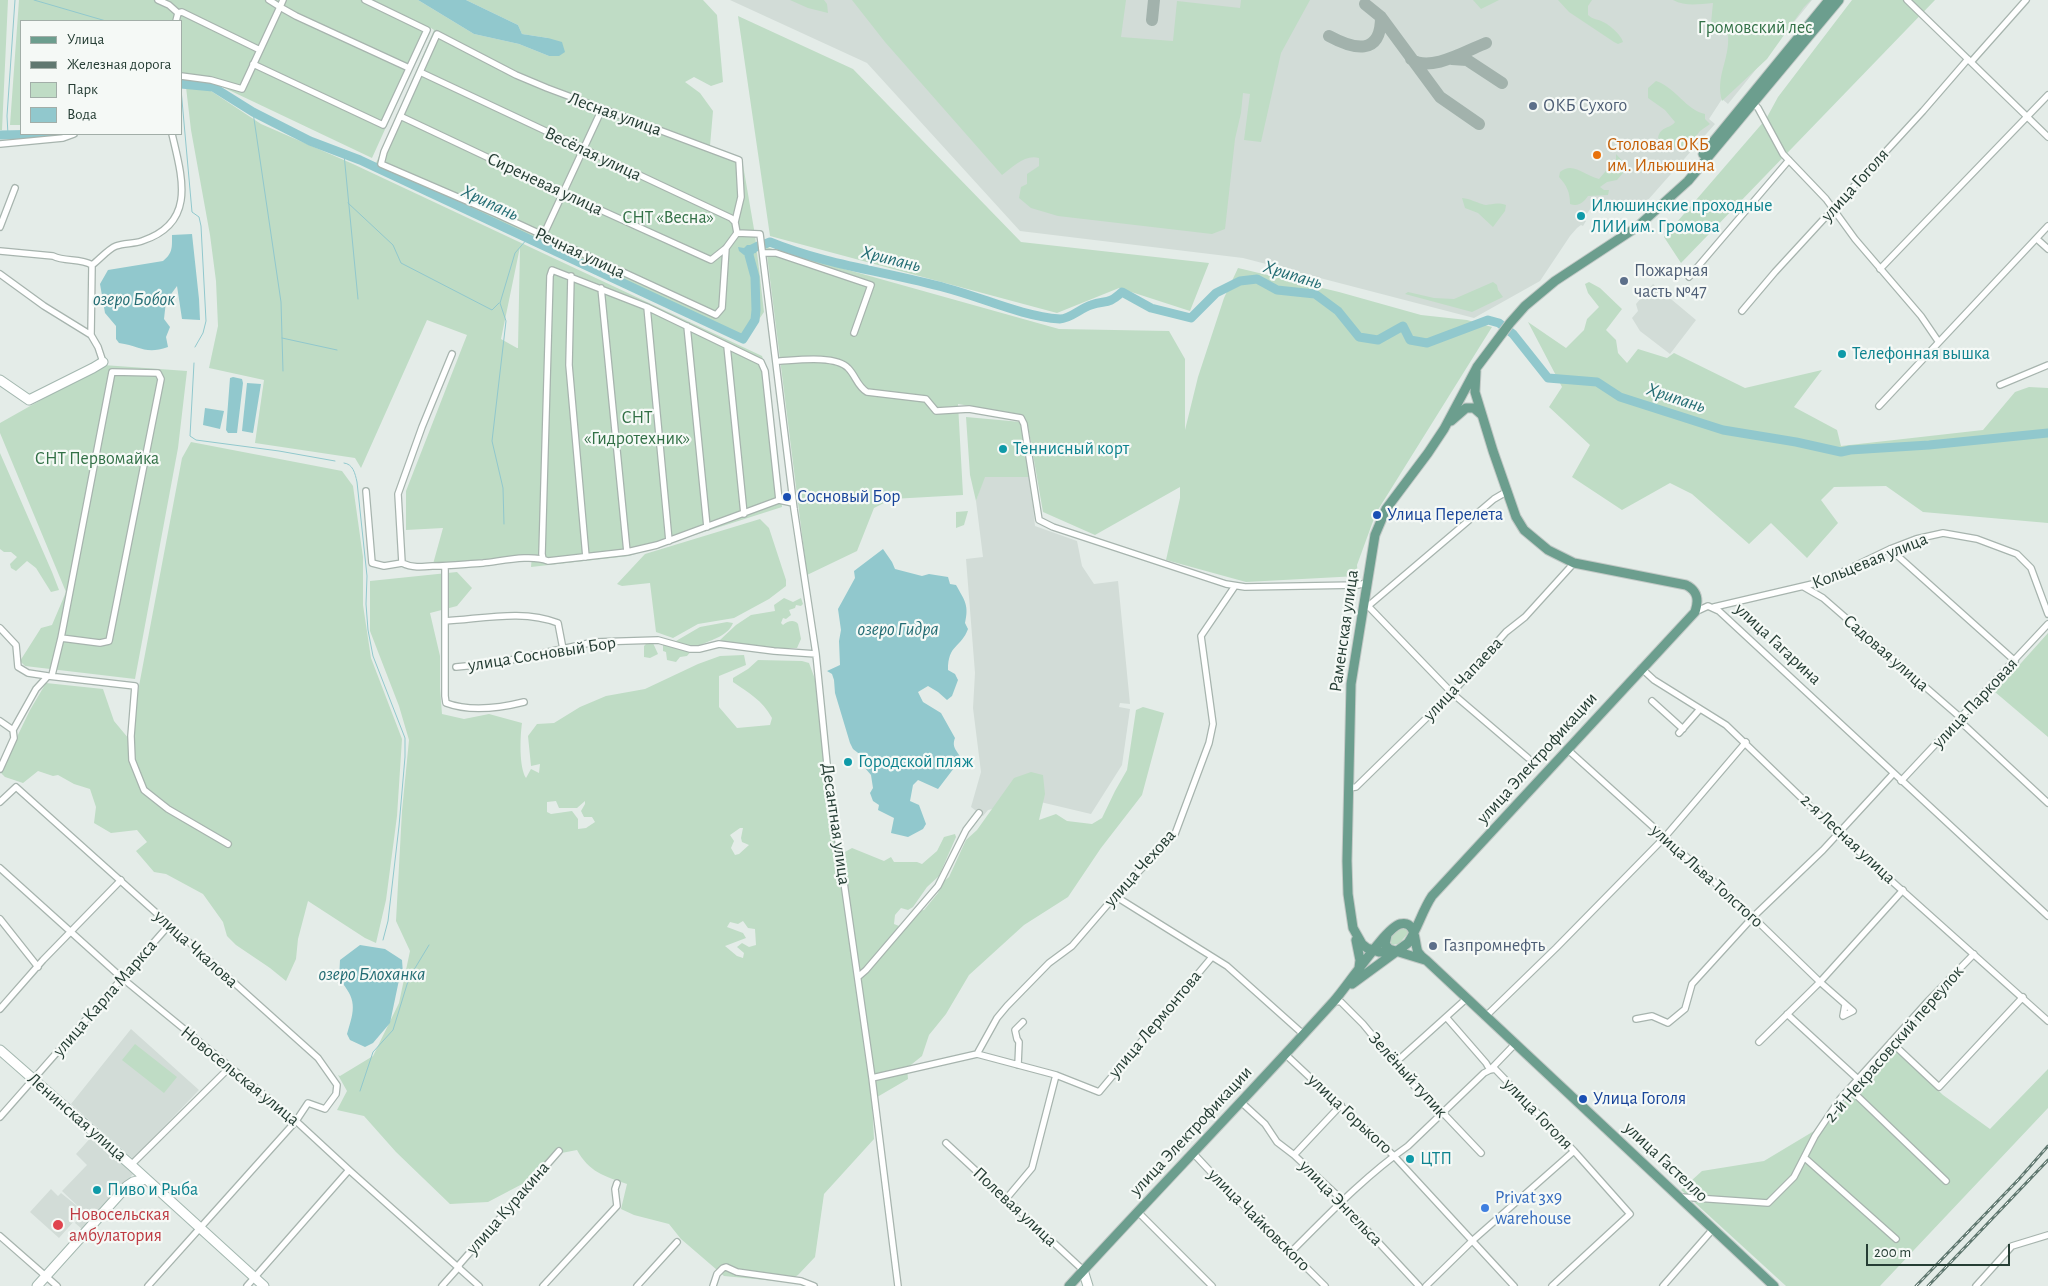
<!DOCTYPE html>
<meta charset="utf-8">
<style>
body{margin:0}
#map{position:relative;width:2048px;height:1286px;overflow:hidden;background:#e4ece8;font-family:"Alegreya Sans",sans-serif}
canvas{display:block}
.legend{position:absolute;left:20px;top:20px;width:162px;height:115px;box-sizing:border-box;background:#f5f9f6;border:1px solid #a2aea8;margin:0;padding:6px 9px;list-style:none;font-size:15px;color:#253d34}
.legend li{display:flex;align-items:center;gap:10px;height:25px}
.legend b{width:25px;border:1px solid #a2aea8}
.scale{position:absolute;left:1866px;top:1244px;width:144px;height:22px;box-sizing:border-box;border:2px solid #253d34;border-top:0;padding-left:6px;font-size:15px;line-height:18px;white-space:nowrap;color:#253d34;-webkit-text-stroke:4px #f5f9f6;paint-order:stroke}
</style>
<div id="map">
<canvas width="2048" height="1286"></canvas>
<ul class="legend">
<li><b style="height:6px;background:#6c9e8e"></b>Улица</li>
<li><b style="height:6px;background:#607870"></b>Железная дорога</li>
<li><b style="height:14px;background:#bfdcc5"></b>Парк</li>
<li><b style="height:14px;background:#91c8cd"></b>Вода</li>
</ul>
<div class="scale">200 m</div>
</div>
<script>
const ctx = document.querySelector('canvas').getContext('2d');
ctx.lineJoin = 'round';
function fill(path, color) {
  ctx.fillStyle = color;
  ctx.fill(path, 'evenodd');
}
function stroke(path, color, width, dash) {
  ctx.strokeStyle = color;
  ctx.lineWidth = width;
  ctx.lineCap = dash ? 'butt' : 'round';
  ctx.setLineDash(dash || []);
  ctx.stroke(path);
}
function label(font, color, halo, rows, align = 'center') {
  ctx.font = font + ' "Alegreya Sans",sans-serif';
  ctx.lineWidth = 4.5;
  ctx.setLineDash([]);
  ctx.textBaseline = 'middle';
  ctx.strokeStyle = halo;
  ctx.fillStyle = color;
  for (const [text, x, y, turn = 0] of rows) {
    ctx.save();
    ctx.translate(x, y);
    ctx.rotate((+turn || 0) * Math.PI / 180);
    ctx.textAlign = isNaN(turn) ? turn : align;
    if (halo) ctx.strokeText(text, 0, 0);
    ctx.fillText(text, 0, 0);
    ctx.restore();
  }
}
const built = new Path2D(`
 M730 0H1812L1728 104 1722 99 1709 119 1715 124 1640 209 1596 205 1593 209 1591 208 1583 219 1586 221 1583 226 1581 225 1577 228 1570 236 1540 281 1474 318 1243 258 1020 231 867 63Z
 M1653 284 1696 320 1670 354 1640 331 1632 318 1638 311 1636 304Z
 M984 477H1030L1035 526 1077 541 1082 566 1094 584 1118 581 1130 704 1120 703 1119 707 1130 709 1122 765 1091 814 1032 800 988 810 983 816 971 807 981 772 973 708 975 673 966 559 983 557 976 501Z
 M131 1029 199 1090 133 1159 71 1104Z
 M94 1134 134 1173 82 1229 75 1223 83 1211 59 1238 30 1212 51 1189 58 1196 61 1193 82 1210 62 1191 87 1165 76 1154Z`);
const green = new Path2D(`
 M0 0H8L2 130H0Z
 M19 0H418L474 34 519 44 549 56H559L548 38 522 34 518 25 466 0H703L717 15 723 82 711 86 694 77 685 82 700 93 713 111 710 146 742 159 755 235 764 312 743 343 373 170 434 30 431 28 372 158 212 82 181 78V21H21V125H10Z
 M790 0H824L827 4 828 13 808 8Z
 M852 0H1126L1121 37 1173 41 1177 1 1240 8 1241 0H1310L1281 53 1261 142 1244 140 1250 94 1243 93 1241 113 1235 139 1225 229 1212 234 1058 216 1031 208 1019 198 1021 187 1027 184V174L1039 166V158C1025 154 1013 167 1002 175L885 42Z
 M1473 0H1499L1481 9Z
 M1558 0H1592L1588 6V15C1593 20 1598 19 1603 22 1609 24 1622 36 1623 42L1618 44 1614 42 1569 12Z
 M1673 0H1811L1804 7 1767 59 1722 101C1715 76 1730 60 1728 35L1719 33 1711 23 1713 3C1699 4 1686 7 1673 0Z
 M1852 0H1935L1681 263 1664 237 1766 119 1778 97Z
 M738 16 853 69 1021 242 1209 263 1190 311 1119 288 1057 313 770 236Z
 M1656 81C1675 87 1686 110 1705 114V119L1710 124 1700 131 1685 151 1665 144 1658 138C1660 126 1670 129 1675 122L1665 110 1648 98V88Z
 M186 87 208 89 261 124 353 164 762 356 765 365 782 507 629 556 531 567 532 555 433 564 443 528 406 530V491L467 335 427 320 361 468 355 458 255 443 264 380 209 368 218 326 216 281 210 235 191 130ZM520 247 518 348H517L501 339Z
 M1616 154 1628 167 1617 180 1607 182 1600 187 1604 190H1609L1608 195 1588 196C1583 203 1578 207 1570 204 1570 192 1567 186 1559 177L1560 172C1573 161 1585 176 1599 179L1616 159Z
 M1462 198C1471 199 1475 202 1482 204 1489 207 1494 201 1506 205L1505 211 1493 227 1478 213 1465 208Z
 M766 247 1059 329 1169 331 1185 359V430L1198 377 1224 298 1238 268 1339 292 1421 315 1467 320 1492 327 1376 513 1357 565 1358 576 1246 582 1166 560 1180 498V487L1095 535 1043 512 1028 426 1018 414 958 404 963 495 892 499 874 508 857 551 807 575Z
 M1493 282 1497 285 1498 290 1503 297 1472 312 1405 294 1408 292 1434 298 1454 299Z
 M1589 282 1600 288 1622 309 1606 330 1616 340 1618 353 1627 363 1638 349 1667 358 1674 353 1745 388 1822 370 1794 407 1837 430 1841 446 1983 430 2015 392 2029 387 2048 388V523L1923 512 1886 486 1834 487 1821 500 1838 523 1807 558 1771 523 1749 544 1692 494 1670 483 1622 510 1572 477 1590 445 1549 407 1562 387 1528 322 1566 348 1584 330 1587 319 1599 307 1588 293 1585 284Z
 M103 365 187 371 178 448 135 679 25 666 20 661 41 628 52 625 66 592 0 433V423Z
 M966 417 1021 422 1030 477H985L976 501 970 475Z
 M191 442 342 471 353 486 363 557V605L371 658 402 739 397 816 386 900 376 943 365 938 308 901 298 939 296 959 286 981 270 968 236 945 227 936 223 922 203 894 166 874 154 872 136 851 147 842 137 830 111 833 94 823 96 807 90 789 74 784 58 775 53 776 38 771 23 783 5 777 0 772 30 710 46 683 103 689 114 721 129 739 182 458Z
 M0 453 52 572 59 590 51 592 36 568 27 561 16 571 11 568 10 564 17 557 11 552H4L0 549Z
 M968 511 964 525 956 528V512Z
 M760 519 769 528 786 580V586L769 599 734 618 698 624 673 638 656 632 650 583 622 586 617 584 645 554Z
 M457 572 472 588 457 606 430 613 440 656V688L442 714 464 719 489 714 522 723C520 737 519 767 526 778L531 769 539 773 540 764 531 766 528 736 537 724 554 723 580 707 606 696 645 689 698 664 720 656 744 655 746 665 719 676V707L737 728 770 725 772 718C762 700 749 693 733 682V678L748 669 758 660 802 661 809 663 815 679 824 762 837 844 835 846 836 850 845 852 852 848 884 861 891 857 894 862H917L922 864 937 851 944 837 955 834 956 837 939 876 927 887 913 907 908 910 901 908 895 915 894 924 899 926 898 928 916 911 924 910 938 893 943 882 949 877 966 840 977 830 1014 778 1031 772 1043 775 1045 794 1039 820 1056 814 1067 821 1092 824 1102 818 1115 791 1127 770 1136 710 1143 707 1164 713 1142 795 1101 848 1068 897 1024 925 969 975 946 1014 929 1035 922 1056 907 1068 908 1079 872 1100 874 1139 824 1194 815 1257 798 1275 786 1282 724 1276 681 1239 669 1224 634 1215 621 1209 627 1184C604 1176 589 1172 577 1150L551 1155 528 1181 488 1202 450 1204 396 1152 364 1116 337 1110 347 1091 338 1075 340 1076 373 1056 399 1003 410 951 396 921 402 811 409 740 399 706 370 631V581ZM556 801 559 808H577L585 801V804L581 811 584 817H592L595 822 586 828 578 829V819L572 811 551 814 547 812V802ZM740 828H743L741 838 742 842 749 845 739 854 735 855 731 848 734 841 730 835ZM743 921 748 928 755 929 756 945 749 947 742 943 737 947 744 953 743 958 737 956 725 946 746 938 743 933 727 927 730 922 738 924Z
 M784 598 793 602 801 598 803 604 801 606 796 605 795 608 789 610 791 615 786 619 783 618 781 623 783 625C788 621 794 619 798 624L801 639 797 648H765L723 642 720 640 736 625 751 615 775 611 774 605Z
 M727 622 733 623C728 637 707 641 696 647 692 649 690 653 687 656L680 657 676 662 667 660 666 652 663 651V645L673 644 676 641 700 627Z
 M2048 633V737L1995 692Z
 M647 643H653L658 654 650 658 644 657V646Z
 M1399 926H1405L1409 932 1399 944 1391 945 1389 936Z
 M135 1044 177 1077 164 1093 122 1060Z
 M1892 1047 1943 1095 1990 1129 2048 1069V1108L1880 1286H1786L1681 1190 1702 1171 1764 1161 1824 1125Z`);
const water = new Path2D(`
 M418 0H466L518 25 522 34 548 38 562 42 565 52 559 56H549L519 44 474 34Z
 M192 234 199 299 200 320 182 319 177 286 166 301 164 319 170 327 166 337 168 347C145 355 141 346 119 343L116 339V326L105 313 100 284 108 270 163 261C173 253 172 247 172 235Z
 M747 245H751L755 247 756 253 744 255 739 251 738 247 744 248Z
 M233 377 242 379 243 383 237 433H228L226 430 230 378Z
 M247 383 261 384 253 433 242 431Z
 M205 408 224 411 220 429 203 425Z
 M883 549 892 562 895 569 922 576 929 574 948 577 950 584 956 585C965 601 969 605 965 623L968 629C961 648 948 644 948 670L955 674 958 680 952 696 947 700 938 692 928 686 918 692 923 702 941 713 955 738C951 748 958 751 962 760L959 766 954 768 938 789 918 780 913 785 910 801 919 805 926 824 923 829 908 837 891 833 894 818 878 810 879 805 873 801 870 793 873 788 871 775 865 768 862 756 853 749 850 743 835 693 834 680 832 674 827 671 840 665 839 641 841 630 838 609 855 578 854 571Z
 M360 945 385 949 402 960 403 974 399 980 390 1023 373 1043 365 1047 350 1040 347 1034C355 1008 357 1000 339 979L340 960Z`);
const stream = new Path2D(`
 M34 0 106 21
 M181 89 192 212 199 217 201 226 206 321 203 333 195 347
 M253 112 281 302 283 371
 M8 135 7 116 15 0
 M344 154 358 299
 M348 203 393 245 401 263 492 310 499 303
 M282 338 337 350
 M194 363 190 436 196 440 279 451 335 461
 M344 463C353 464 355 473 357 482L367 576 366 604 368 630 373 656 405 738V757L399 826 388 921 383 940
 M504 524 503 488 492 441 506 321 500 303 515 253 528 238
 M360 1091 373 1052 393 1030 409 978 429 945`);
const river = new Path2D(`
 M181 84 213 87 253 112 310 141 360 160 743 339 755 320 756 310 755 277 749 255 750 250 760 245
 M0 135 49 134
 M765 244 770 242C826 265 888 272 946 288 984 298 1021 316 1060 319 1070 319 1081 308 1091 305 1106 300 1108 305 1122 292L1151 308 1191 318 1216 293 1240 281 1257 279 1277 290 1315 294 1338 311 1359 337 1378 340 1403 326 1410 340 1427 343 1488 320 1499 323 1513 334 1548 378 1597 382 1620 397 1723 430 1796 442 1841 452 1850 450 1929 445 2048 433`);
const taxiway = new Path2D(`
 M1365 4 1381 17 1440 97 1479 124
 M1152 20 1154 0
 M1329 36C1353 49 1381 57 1381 17
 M1411 59C1429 73 1466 51 1486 43
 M1452 59 1467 60 1502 83`);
const street = new Path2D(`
 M158 0 169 5 178 13 176 21
 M269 0 280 7 283 0
 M1907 0 2048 137
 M178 13 182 12 260 50
 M1971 62 2026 0
 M253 64 383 125 427 30 365 0
 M420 72 731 218 735 222 737 233 760 234 794 509 816 654 827 764 872 1078 898 1286
 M181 76 211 80 242 89 280 7 296 16 409 68
 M1753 103 1758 108 1783 154 1826 199 1855 239 1921 316 1938 341
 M400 116 563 193 711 260 726 248 737 233
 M0 144 63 138 74 134
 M0 227 15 188
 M543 236 602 109
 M2037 239 2048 249
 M726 248 722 308 716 315 497 214 381 164 384 152 437 34 516 75 547 88 739 160 741 197 735 222
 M0 251 53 256C65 262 80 258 92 265 99 260 108 249 116 246 124 243 134 244 142 241 197 223 182 177 172 134
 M764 253H776L871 285 854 333
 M1880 269 2048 95
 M0 274 44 306 91 335 98 347 103 362
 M571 276 569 365 586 557
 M1689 277 1789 160
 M601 288 627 552
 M647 307 669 541
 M1742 311 1775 272 1923 111 1968 59
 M687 326 707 527
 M91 335 92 265
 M727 346 744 514
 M780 361C797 360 836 355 848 368 856 376 857 386 867 392L926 399 936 411 969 409 1021 418 1024 424 1039 520 1053 527 1226 584 1245 587 1358 585 1367 583
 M2000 385 2048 365
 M1879 406 2048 226
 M366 491 372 563 384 566 402 563
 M1890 549 2015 661
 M543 559 542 554 550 276 552 270 647 307 761 362 765 371 779 500
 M402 563C412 568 422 567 433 566 449 566 466 564 483 563 502 561 531 554 548 561L627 552 657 545 779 500 793 503
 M402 563 398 494 422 427 452 354
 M445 566V621C482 619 523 609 558 623L563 649
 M1804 587 1823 598 1961 718 1963 724 2048 803
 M1367 607 1494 499 1506 492
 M1369 607 1452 693 1528 758
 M1714 607 1821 582 1890 549 1916 539 1943 533 1977 539 2017 554 2031 568 2048 614
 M1695 612 1708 606 1719 611 2048 916
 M445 621V696L446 703C470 712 500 708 524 702
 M0 628 16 645 18 667 28 673 48 676
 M456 667 497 663 594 642 658 640 690 649H699L719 644 774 651 816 654
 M1641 668 1654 680 1726 725 1838 833 2048 1021
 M52 675 61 638 100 643 109 641 161 379 158 373 112 372 61 638
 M1652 701 1683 729
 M0 721 13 730
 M1679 733 1700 709
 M1567 749 1753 917 1820 982 1853 1011 1843 1016 1845 1005
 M0 769 14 738 13 730 36 689 48 676 135 686 131 736 132 760 144 790 168 809 228 844
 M1901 781 2048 624
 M1349 788 1356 787 1452 693 1506 632 1525 617 1574 563
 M0 802 16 787 318 1058 337 1085 336 1094 325 1109 308 1103 296 1121 148 1286
 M0 868 122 978 296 1121 349 1170 479 1286
 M1115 896 1227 966 1303 1034
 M0 919 38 967
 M858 977 866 970 938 886 966 830 979 813
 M1334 1001 1341 1002 1363 1024 1419 1092 1425 1094 1481 1153
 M0 1009 43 960 121 880
 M1787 1014 1859 1080
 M1446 1017 1486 1063 1490 1070 1495 1069 1574 1151 1630 1214 1552 1286
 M1485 1017 1556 948 1664 838 1746 742
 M1636 1019 1652 1016 1668 1023 1685 1009 1692 984 1753 917 1823 850 1893 774
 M1759 1042 1820 982 1903 890
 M1891 1042 1939 1087 2023 997
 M977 1054 1056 1075 1099 1092 1212 957
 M1285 1054 1394 1156 1514 1286
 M1395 1063 1466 999
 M1018 1065 1019 1042 1017 1039 1015 1030 1023 1022
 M872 1078 977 1054 997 1018 1007 1006 1049 963 1072 946 1115 896 1175 834 1209 743 1213 724 1201 636 1235 586
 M1851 1090 1946 1181
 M1241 1102 1265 1124 1277 1142 1294 1155 1341 1199V1202L1419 1286
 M0 1117 170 924
 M946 1143 1083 1270
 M1193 1153 1224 1186 1325 1286
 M1294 1155 1341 1105
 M1805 1158 1896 1239
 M131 1165 230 1067
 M1681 1197 1768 1203 1794 1177 1815 1136 1840 1099 1929 1000 1974 954
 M1006 1199 1032 1168 1056 1075
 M1138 1212 1212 1286
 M0 1236 57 1286
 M1291 1252C1328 1215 1365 1176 1408 1146L1484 1073 1490 1070 1516 1043
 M458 1266 559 1151
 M247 1286 349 1170
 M442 1286 459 1267
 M543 1286 617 1206 615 1189 617 1183
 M637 1286 677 1242
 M713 1286 717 1274 723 1268 726 1267 737 1272 801 1281 814 1286
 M1426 1286 1472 1241 1574 1151
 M1663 1286 1713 1229
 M1976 1286 2012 1246 2048 1235`);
const secondary = new Path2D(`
 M0 380 29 400 93 368 103 362
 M0 1050 131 1165 264 1286
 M1083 1270 1088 1286
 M37 1286 127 1186 133 1182 146 1179`);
const primary = new Path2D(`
 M1703 154 1829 0
 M1451 421 1466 408H1474L1482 415
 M1387 935 1385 944 1389 949 1425 960
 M1356 940 1360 960 1359 968
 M1397 952H1379L1367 948 1362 944 1353 928 1348 894 1347 861 1351 684 1375 535 1386 509 1428 453 1444 429 1477 367 1510 323 1525 306 1555 281 1637 227 1688 181 1839 0
 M1352 984 1408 943C1418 928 1422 911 1432 896L1695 612C1699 600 1698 591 1686 585L1574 563 1548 550 1524 530 1516 517 1493 451 1475 392 1476 371
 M1069 1286C1157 1190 1247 1097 1334 1001 1347 987 1386 927 1400 924 1417 920 1414 943 1418 952 1420 955 1423 958 1426 960L1774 1286`);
const rail = new Path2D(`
 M1916 1286 2019 1179 2048 1146
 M1928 1286 2048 1160`);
const markers = [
 [1533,106,5,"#5c6f8a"],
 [1597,155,5,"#e8710a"],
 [1581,216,5,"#0f9aa8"],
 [1624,281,5,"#5c6f8a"],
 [1842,354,5,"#0f9aa8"],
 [1003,449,5,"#0f9aa8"],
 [787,497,5,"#1a4fb4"],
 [1377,515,5,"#1a4fb4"],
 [848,762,5,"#0f9aa8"],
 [1433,946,5,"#5c6f8a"],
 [1583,1099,5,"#1a4fb4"],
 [1410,1159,5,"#0f9aa8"],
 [97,1190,5,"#0f9aa8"],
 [1485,1208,5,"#3f7fe0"],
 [58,1225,6,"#e0444e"]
];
const parkNames = [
 ["Громовский лес",1755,28],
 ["СНТ «Весна»",668,218],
 ["СНТ",637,418],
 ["«Гидротехник»",637,439],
 ["СНТ Первомайка",97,459]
];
const serviceNames = [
 ["ОКБ Сухого",1543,106],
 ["Пожарная",1634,271],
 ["часть №47",1634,292],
 ["Газпромнефть",1443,946]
];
const streetNames = [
 ["Лесная улица",615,114,20],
 ["Весёлая улица",593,154,25],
 ["Сиреневая улица",545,184,25],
 ["улица Гоголя",1855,185,-48],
 ["Речная улица",580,253,25],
 ["Кольцевая улица",1870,561,-22],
 ["Раменская улица",1344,631,-82],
 ["улица Гагарина",1778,644,43],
 ["Садовая улица",1886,653,41],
 ["улица Сосновый Бор",542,654,-9],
 ["улица Чапаева",1463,679,-47],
 ["улица Парковая",1975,703,-47],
 ["улица Электрофикации",1537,758,-48],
 ["Десантная улица",836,824,82],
 ["2-я Лесная улица",1848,839,43],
 ["улица Чехова",1140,868,-48],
 ["улица Льва Толстого",1707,876,42],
 ["улица Чкалова",196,949,42],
 ["улица Карла Маркса",105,998,-49],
 ["улица Лермонтова",1155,1024,-50],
 ["2-й Некрасовский переулок",1894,1044,-49],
 ["Зелёный тупик",1408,1075,48],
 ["Новосельская улица",240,1076,39],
 ["улица Горького",1350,1114,43],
 ["улица Гоголя",1538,1114,46],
 ["Ленинская улица",77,1117,41],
 ["улица Электрофикации",1191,1131,-47],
 ["улица Гастелло",1666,1162,43],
 ["улица Энгельса",1341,1203,46],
 ["Полевая улица",1015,1207,43],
 ["улица Куракина",508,1208,-49],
 ["улица Чайковского",1259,1220,45]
];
const foodNames = [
 ["Столовая ОКБ",1607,145],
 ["им. Ильюшина",1607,166]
];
const cultureNames = [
 ["Илюшинские проходные",1591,206],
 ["ЛИИ им. Громова",1591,227],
 ["Телефонная вышка",1852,354],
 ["Теннисный корт",1013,449],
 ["Городской пляж",858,762],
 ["ЦТП",1420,1159],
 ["Пиво и Рыба",107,1190]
];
const transitNames = [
 ["Сосновый Бор",797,497],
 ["Улица Перелета",1387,515],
 ["Улица Гоголя",1593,1099]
];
const shopNames = [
 ["Privat 3x9",1495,1198],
 ["warehouse",1495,1219]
];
const healthNames = [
 ["Новосельская",69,1215],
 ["амбулатория",69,1236]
];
const waterNames = [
 ["Хрипань",490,203,25],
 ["Хрипань",891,259,14],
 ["Хрипань",1293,275,17],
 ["озеро Бобок",134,299],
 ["Хрипань",1676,398,18],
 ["озеро Гидра",898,629],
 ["озеро Блоханка",372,974]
];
fill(built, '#d2dcd7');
fill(green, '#bfdcc5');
fill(water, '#91c8cd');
stroke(stream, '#91c8cd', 1);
stroke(river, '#91c8cd', 9);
stroke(taxiway, '#a2b2ac', 12);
stroke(street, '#a7b4ae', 8);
stroke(secondary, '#a3b7af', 11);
stroke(primary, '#c2c9c6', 11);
stroke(street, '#fff', 5.5);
stroke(secondary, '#fff', 9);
stroke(primary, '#6c9e8e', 9);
stroke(rail, '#607870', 3);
stroke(rail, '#f5f9f6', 1, [4]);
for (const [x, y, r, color] of markers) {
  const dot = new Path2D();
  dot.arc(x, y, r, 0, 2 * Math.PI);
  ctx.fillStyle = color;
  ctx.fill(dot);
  stroke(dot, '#f5f9f6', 2);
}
label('18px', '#327046', '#f5f9f6', parkNames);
label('18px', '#4e5e75', '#f5f9f6', serviceNames, 'left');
label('18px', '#253d34', '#f5f9f6', streetNames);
label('18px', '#c56008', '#f5f9f6', foodNames, 'left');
label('18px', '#0d838f', '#f5f9f6', cultureNames, 'left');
label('18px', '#164399', '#f5f9f6', transitNames, 'left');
label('18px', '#366cbe', '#f5f9f6', shopNames, 'left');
label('18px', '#be3a42', '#f5f9f6', healthNames, 'left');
label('italic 19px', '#246d74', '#f5f9f6', waterNames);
</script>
